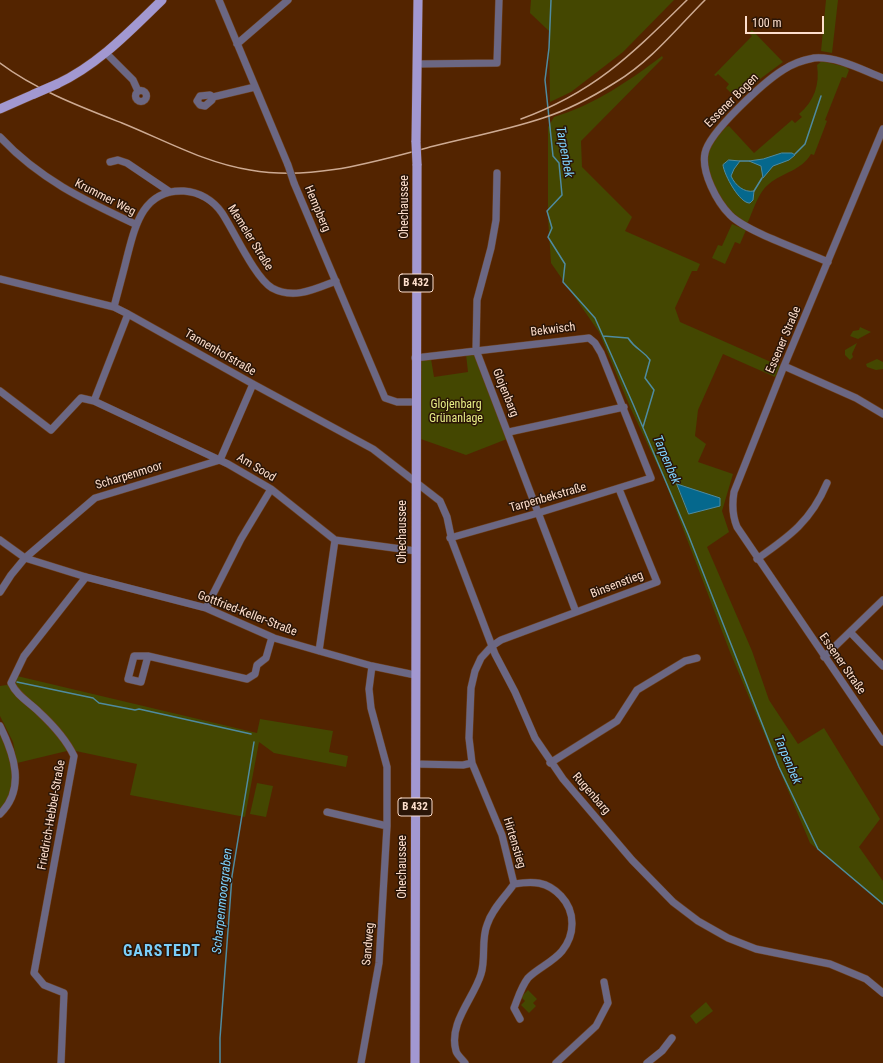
<!DOCTYPE html>
<meta charset="utf-8">
<style>
body{margin:0}
#map{position:relative;width:883px;height:1063px;overflow:hidden;background:#532400;font-family:"Roboto Condensed",sans-serif}
canvas{display:block}
.scale{position:absolute;left:745px;top:16px;width:79px;height:18px;box-sizing:border-box;border:2px solid #fddecc;border-top:0;padding-left:5px;font-size:12px;line-height:14px;white-space:nowrap;color:#fddecc;-webkit-text-stroke:3px #2a1507;paint-order:stroke}
</style>
<div id="map">
<canvas width="883" height="1063"></canvas>
<div class="scale">100 m</div>
</div>
<script>
const ctx = document.querySelector('canvas').getContext('2d');
ctx.lineJoin = 'round';
function fill(path, color) {
  ctx.fillStyle = color;
  ctx.fill(path, 'evenodd');
}
function stroke(path, color, width, dash) {
  ctx.strokeStyle = color;
  ctx.lineWidth = width;
  ctx.lineCap = dash ? 'butt' : 'round';
  ctx.setLineDash(dash || []);
  ctx.stroke(path);
}
function label(font, color, halo, rows, align = 'center') {
  ctx.font = font + ' "Roboto Condensed",sans-serif';
  ctx.lineWidth = 3;
  ctx.setLineDash([]);
  ctx.textBaseline = 'middle';
  ctx.strokeStyle = halo;
  ctx.fillStyle = color;
  for (const [text, x, y, turn = 0] of rows) {
    ctx.save();
    ctx.translate(x, y);
    ctx.rotate((+turn || 0) * Math.PI / 180);
    ctx.textAlign = isNaN(turn) ? turn : align;
    if (halo) ctx.strokeText(text, 0, 0);
    ctx.fillText(text, 0, 0);
    ctx.restore();
  }
}
const green = new Path2D(`
 M531 0H674L623 52 571 92 550 102 549 31 530 13Z
 M826 0H838L832 53 821 51Z
 M752 30 783 62 760 79 738 100 726 88 729 84 718 74 716 76 714 75 752 36 749 33Z
 M662 56 663 58 581 141 582 167 632 217 625 231 700 264 697 271H692L675 308 680 322 780 366 775 377 723 354 698 410 695 436 706 444 698 462 733 474 722 511 729 532 707 547 752 651 769 700 798 744 824 728 880 819 859 847 883 881V905L810 843 730 652 664 479 630 407 599 332 551 263 548 218V127L554 117C594 105 629 81 662 56Z
 M822 61 846 67 849 70 846 78 842 77 825 120 827 121 814 155 811 154C801 171 783 172 769 184 758 192 753 212 747 224L728 209 712 182 706 162 710 145 726 127 729 126 754 153 792 120 795 123 802 117 799 114C814 101 820 85 817 65Z
 M732 224 746 230 740 244 735 242 725 264 712 258 718 245 722 246Z
 M860 327 871 332 858 339 850 336 853 331 859 330Z
 M857 343 852 354 853 357 850 360 845 355V350Z
 M475 353 507 439 466 455 418 438V361L431 359 434 377 468 372 466 354Z
 M877 359 883 362V369L876 370 867 367 866 364Z
 M17 676 257 733 260 719 333 731 329 752 348 756 346 767 274 753 259 742 245 817 130 795 137 764 71 750 17 763 13 742 0 716V686L13 684Z
 M0 729 15 771 6 806 0 809Z
 M257 783 273 786 266 817 250 814Z
 M528 990 537 999 533 1003 536 1006 529 1013 521 1005 525 1001 521 997Z
 M706 1002 713 1011 696 1024 690 1016Z`);
const water = new Path2D(`
 M782 153H792L795 155 789 160 773 166 763 178 761 166 749 161 763 159Z
 M729 160 740 161 734 169 731 176C735 185 744 193 754 191L753 200 750 203C740 204 724 175 723 165Z
 M677 484 720 498V506L689 514Z`);
const stream = new Path2D(`
 M551 0 549 48 545 80 553 156 559 163 562 195 547 211 552 228 548 237 565 264 563 282 595 318 633 404 688 534 779 767 818 849 883 904
 M795 154 805 144 821 96
 M740 161H749
 M754 191 762 178
 M603 336 628 338C636 350 643 350 650 360L645 378 654 390 643 427
 M17 682 93 698 99 703 135 710 139 709 251 734
 M220 1063V1038L232 876 254 742`);
const minor = new Path2D(`
 M219 0 288 165
 M237 44 288 0
 M106 53 133 80 138 91
 M417 64 497 63 499 0
 M135.5 96a5.5 5.5 0 1 1 11 0a5.5 5.5 0 1 1-11 0Z
 M213 97 212 100 205 106 200 105 197 101 200 96 210 95 213 97 255 87
 M883 129 784 366 734 492C732 504 732 515 737 527L883 742
 M0 137C39 179 84 200 135 224
 M110 162 118 160 127 163 170 192
 M497 173 496 220 491 248 477 300 476 350 576 612
 M294 183 385 398 397 402H415
 M828 262C804 251 747 232 730 215 717 202 701 172 705 153 709 132 764 82 783 70 792 64 803 60 814 58 837 56 862 70 883 78
 M0 279 114 307 128 314 253 384 373 449 440 501 447 517 452 541 495 654 515 692 535 738 563 779 632 860 673 902 698 921 728 938 756 949 830 964 866 979 883 993
 M114 307C118 291 123 274 127 257 135 226 143 189 184 191 199 192 213 200 222 213 234 231 255 278 272 288 294 300 315 289 336 281
 M415 358 589 338 595 343 601 353 651 478 538 513 450 538
 M784 366 856 398 883 414
 M0 391 51 430 81 398 94 401 228 464 271 489 335 540 416 551
 M94 401 128 314
 M509 432 624 407
 M0 540 25 558 86 577 206 608 274 638 319 651 372 666 415 675
 M757 559C790 536 811 521 827 483
 M0 592 11 575 25 558 95 498 220 460 253 384
 M206 608 241 539 271 489
 M850 632 883 666
 M319 651 335 540
 M148 656 141 682 128 679 134 656H148L247 679 255 674 257 665 266 658 272 637
 M824 657 883 600
 M0 726C14 754 26 789 0 814
 M550 763 617 721 637 690 685 661 697 658
 M415 764 463 765 472 763
 M327 812 387 826
 M514 884C533 881 547 881 561 896 576 912 575 935 562 951 553 962 538 968 528 978 521 987 518 998 514 1008L520 1019
 M61 1063 64 993 44 985 34 973 74 756C66 739 53 725 39 712 29 702 17 696 11 683L24 656 86 577
 M361 1063 379 963 387 826V767L371 708 369 689 372 666
 M465 1063C462 1059 457 1055 456 1051 448 1023 474 998 481 974 486 958 481 940 487 925 492 909 505 897 514 884L502 835 472 763 469 738 471 688 475 671 481 658 492 646 501 640 657 582 619 489
 M556 1063 596 1026 608 1003 604 982
 M647 1063 662 1051 672 1038`);
const major = new Path2D(`
 M57 84C98 65 130 31 162 0
 M0 109 34 94
 M416 142 418 0
 M415 1063 417 164`);
const rail = new Path2D(`
 M0 63C36 90 81 107 122 123 164 140 205 163 250 170 313 181 373 162 434 146 470 137 507 130 543 118 568 110 594 96 616 82 651 61 677 28 705 0
 M521 119C595 92 632 54 687 0`);
const minorBridge = new Path2D(`
 M288 165 294 183`);
const majorBridge = new Path2D(`
 M34 94 57 84
 M416 142 417 164`);
const shields = [
 [416,283,34],
 [415,807,34]
];
const shieldNames = [
 ["B 432",416,283],
 ["B 432",415,807]
];
const streetNames = [
 ["Essener Bogen",732,101,-45],
 ["Krummer Weg",105,198,27],
 ["Ohechaussee",405,207,-90],
 ["Hempberg",317,209,67],
 ["Memeler Straße",250,238,58],
 ["Bekwisch",553,330,-7],
 ["Essener Straße",784,340,-67],
 ["Tannenhofstraße",220,353,30],
 ["Glojenbarg",505,393,68],
 ["Am Sood",256,468,31],
 ["Scharpenmoor",129,476,-17],
 ["Tarpenbekstraße",548,498,-16],
 ["Ohechaussee",403,532,-90],
 ["Binsenstieg",617,585,-21],
 ["Gottfried-Keller-Straße",247,614,21],
 ["Essener Straße",842,664,55],
 ["Rugenbarg",591,794,49],
 ["Friedrich-Hebbel-Straße",52,815,-80],
 ["Hirtenstieg",514,843,73],
 ["Ohechaussee",403,867,-90],
 ["Sandweg",369,944,-85]
];
const parkNames = [
 ["Glojenbarg",456,405],
 ["Grünanlage",456,419]
];
const waterNames = [
 ["Tarpenbek",564,152,80],
 ["Tarpenbek",666,460,67],
 ["Tarpenbek",787,760,67],
 ["Scharpenmoorgraben",223,901,-84]
];
const districtNames = [
 ["GARSTEDT",162,952]
];
fill(green, '#444701');
fill(water, '#05688d');
stroke(water, '#4f8ba0', 1);
stroke(stream, '#4f8ba0', 1.5);
stroke(minor, '#6e4221', 8);
stroke(major, '#6e4221', 10);
stroke(minor, '#6b6783', 7);
stroke(major, '#a298d1', 9);
stroke(rail, '#cdaa92', 1.5);
stroke(minorBridge, '#6e4221', 8, []);
stroke(majorBridge, '#6e4221', 10, []);
stroke(minorBridge, '#6b6783', 7);
stroke(majorBridge, '#a298d1', 9);
for (const [x, y, w] of shields) {
  const box = new Path2D();
  box.roundRect(x - w / 2, y - 9, w, 18, 3);
  ctx.fillStyle = '#2a1507';
  ctx.fill(box);
  stroke(box, '#fddecc', 1);
}
label('bold 11px', '#fddecc', null, shieldNames);
label('12px', '#fddecc', '#2a1507', streetNames);
label('12px', '#e6ed85', '#2a1507', parkNames);
label('italic 13px', '#7fd4ff', '#2a1507', waterNames);
ctx.letterSpacing = '1px';
label('bold 16px', '#7bcef8', '#2a1507', districtNames);
ctx.letterSpacing = '0px';
</script>
